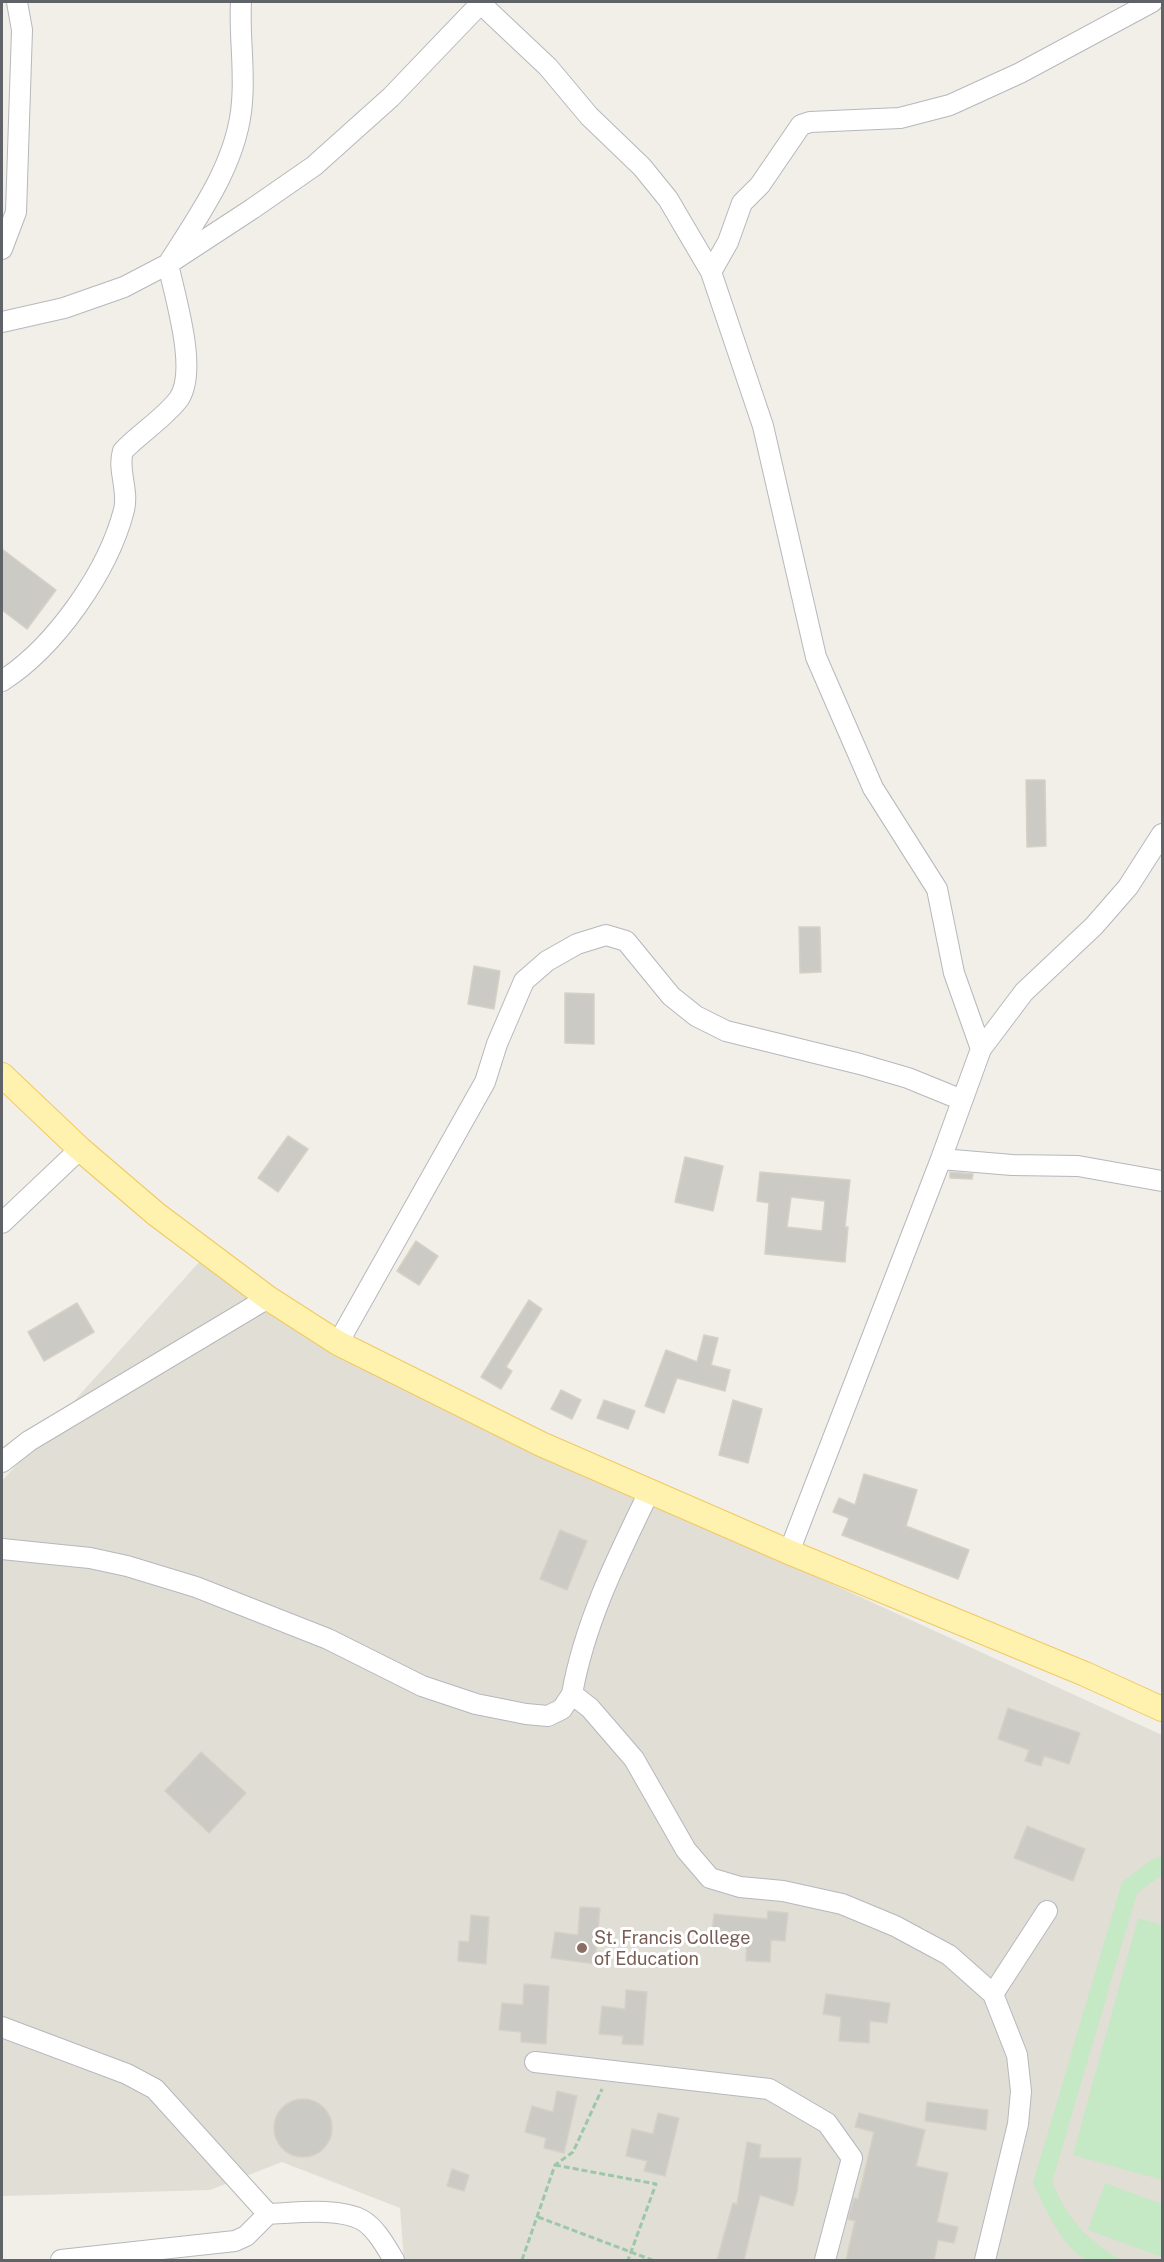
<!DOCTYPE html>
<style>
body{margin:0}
#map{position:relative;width:1164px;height:2262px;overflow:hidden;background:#f1efe8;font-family:"Public Sans",sans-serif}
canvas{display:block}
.frame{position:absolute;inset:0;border:3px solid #5f6368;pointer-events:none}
</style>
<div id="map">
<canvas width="1164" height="2262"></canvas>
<div class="frame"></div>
</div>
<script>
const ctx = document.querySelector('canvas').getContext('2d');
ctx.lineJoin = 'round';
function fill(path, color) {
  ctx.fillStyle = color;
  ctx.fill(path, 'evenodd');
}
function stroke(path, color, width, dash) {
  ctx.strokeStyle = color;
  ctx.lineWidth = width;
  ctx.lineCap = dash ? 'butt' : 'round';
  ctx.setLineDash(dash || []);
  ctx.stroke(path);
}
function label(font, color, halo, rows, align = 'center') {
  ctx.font = font + ' "Public Sans",sans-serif';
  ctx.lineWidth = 6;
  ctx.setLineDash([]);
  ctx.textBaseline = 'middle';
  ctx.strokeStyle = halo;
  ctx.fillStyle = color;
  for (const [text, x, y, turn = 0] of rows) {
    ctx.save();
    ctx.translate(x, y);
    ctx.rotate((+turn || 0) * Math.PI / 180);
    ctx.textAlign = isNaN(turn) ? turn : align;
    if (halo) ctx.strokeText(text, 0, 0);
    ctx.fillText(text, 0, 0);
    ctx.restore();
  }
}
const education = new Path2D(`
 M202 1259 773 1557 1162 1735V2260H404L400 2208 282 2162 210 2190 2 2196V1481Z`);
const green = new Path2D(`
 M1162 1856V1875L1137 1893 1052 2182C1069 2221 1085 2238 1121 2260 1112 2261 1097 2262 1088 2260 1064 2252 1043 2204 1033 2183L1122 1882 1153 1859Z
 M1138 1918 1162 1925V2180L1073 2155Z
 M1105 2183 1162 2204V2257L1088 2230Z`);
const building = new Path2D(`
 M2 549 56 590 27 629 2 610Z
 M1026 780H1045L1046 846 1027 847Z
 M799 927H820L821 972 800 973Z
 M474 966 500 971 494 1009 468 1004Z
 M565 993 594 994V1044L565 1043Z
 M288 1136 308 1149 278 1192 258 1178Z
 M685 1157 723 1166 713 1211 675 1202Z
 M760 1172 850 1180 845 1227H848L845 1262 765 1254 769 1203 757 1201ZM791 1197 825 1201 822 1231 787 1227Z
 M950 1172 973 1174 972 1179 950 1178Z
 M416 1241 438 1256 419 1285 397 1271Z
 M529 1300 542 1309 506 1367 512 1371 501 1389 481 1377Z
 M77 1303 94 1332 44 1361 28 1332Z
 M704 1335 718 1338 711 1365 730 1370 725 1391 677 1378 664 1413 645 1406 666 1350 697 1362Z
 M561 1390 581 1400 572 1419 551 1409Z
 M604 1400 635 1411 628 1429 597 1418Z
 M733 1400 762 1409 748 1463 719 1455Z
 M864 1474 917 1490 906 1526 969 1550 958 1579 842 1535 849 1518 833 1512 839 1498 855 1505Z
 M560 1530 587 1541 567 1590 540 1579Z
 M1008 1708 1080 1733 1069 1764 1044 1756 1041 1766 1025 1761 1029 1750 998 1739Z
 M201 1752 246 1793 209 1833 165 1791Z
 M1027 1826 1085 1849 1073 1881 1014 1858Z
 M580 1907 600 1908 595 1964 551 1958 555 1932 578 1935Z
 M768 1911 788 1913 785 1941 771 1940 770 1962 746 1961 747 1938 712 1935 714 1914 767 1919Z
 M471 1915 489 1917 486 1964 458 1961 459 1941 469 1942Z
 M524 1984 549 1986 546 2044 521 2042V2032L499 2030 502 2003 523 2005Z
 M626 1990 647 1992 643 2045 622 2044 623 2036 599 2034 602 2006 625 2009Z
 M826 1994 890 2003 887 2023 870 2021 869 2043 839 2041 841 2017 823 2014Z
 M557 2091 577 2096 564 2153 544 2148 546 2138 525 2132 532 2106 553 2112Z
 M274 2128a29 29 0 1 1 58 0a29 29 0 1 1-58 0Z
 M927 2102 988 2110 986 2130 925 2121Z
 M658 2113 679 2118 665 2176 644 2171 647 2161 626 2156 632 2129 653 2134Z
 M859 2113 925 2130 916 2166 948 2173 937 2222 958 2227 954 2243 938 2240 934 2260H846L855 2221 848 2219 854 2198 858 2199 874 2132 855 2127Z
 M747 2142 761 2145 759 2158H801L797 2192 793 2206 760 2195 744 2260H717L733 2203 737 2204Z
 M452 2169 469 2175 464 2191 447 2186Z`);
const path = new Path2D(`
 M555 2165 656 2184 628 2260
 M538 2217 652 2260
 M522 2260 555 2165 573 2152 602 2089`);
const minor = new Path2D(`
 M479 2 548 67 589 116 642 167 668 199 711 272 763 426 816 657 873 788 937 889 954 973 981 1049
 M2 249 16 212 22 30 17 2
 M711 272 728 242 742 203 760 185 801 125 810 122 900 118 950 105 1020 73 1152 2
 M2 322 64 308 124 287 168 264 252 209 314 166 391 97 481 3
 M2 681C55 647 108 572 124 510 129 489 117 470 123 451 140 433 162 420 178 400 199 373 175 297 168 264 199 215 238 162 242 102 245 68 239 35 241 2
 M941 1159 981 1049 1024 992 1094 926 1128 887 1162 834
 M2 1223 80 1149
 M338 1343 485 1082 497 1044 524 981 547 961 577 944 606 935 626 941 671 996 696 1016 726 1031 860 1064 908 1078 962 1100
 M2 1462 29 1441 268 1298
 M650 1490C618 1556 585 1621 572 1694L590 1708 634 1759 686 1850 710 1878 740 1887 783 1891 842 1904 895 1926 949 1955 993 1994 1017 2055 1021 2091 1018 2124 985 2260
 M2 1549 90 1558 127 1566 196 1587 328 1639 422 1686 476 1704 526 1714 548 1716 562 1709 572 1694
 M789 1552 941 1159 1012 1165 1078 1166 1162 1181
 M993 1994 1047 1911
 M2 2027 127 2074 155 2089 268 2214
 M535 2062 769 2089 827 2123 852 2158 825 2260
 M61 2260 235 2241 246 2236 268 2214C294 2213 339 2207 362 2220 376 2228 386 2247 394 2260`);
const major = new Path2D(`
 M2 1075 80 1149 156 1214 268 1298 338 1343 541 1444 789 1552 1085 1674 1162 1709`);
const markers = [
 [582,1948,6,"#8d6e63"]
];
const educationNames = [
 ["St. Francis College",594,1938],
 ["of Education",594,1959]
];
fill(education, '#e1ded6');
fill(green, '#c5e8c5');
fill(building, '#cccac5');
stroke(building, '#d6d1c6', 1.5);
stroke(minor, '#b5b8bc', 22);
stroke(major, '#f2c960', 26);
stroke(path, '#9cc7a9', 3, [6, 3]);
stroke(minor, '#fff', 20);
stroke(major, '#fff2af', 24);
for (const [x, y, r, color] of markers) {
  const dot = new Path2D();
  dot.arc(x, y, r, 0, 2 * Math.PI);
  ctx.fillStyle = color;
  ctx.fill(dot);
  stroke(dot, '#fff', 2);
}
label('18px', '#785e54', '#fff', educationNames, 'left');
</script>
